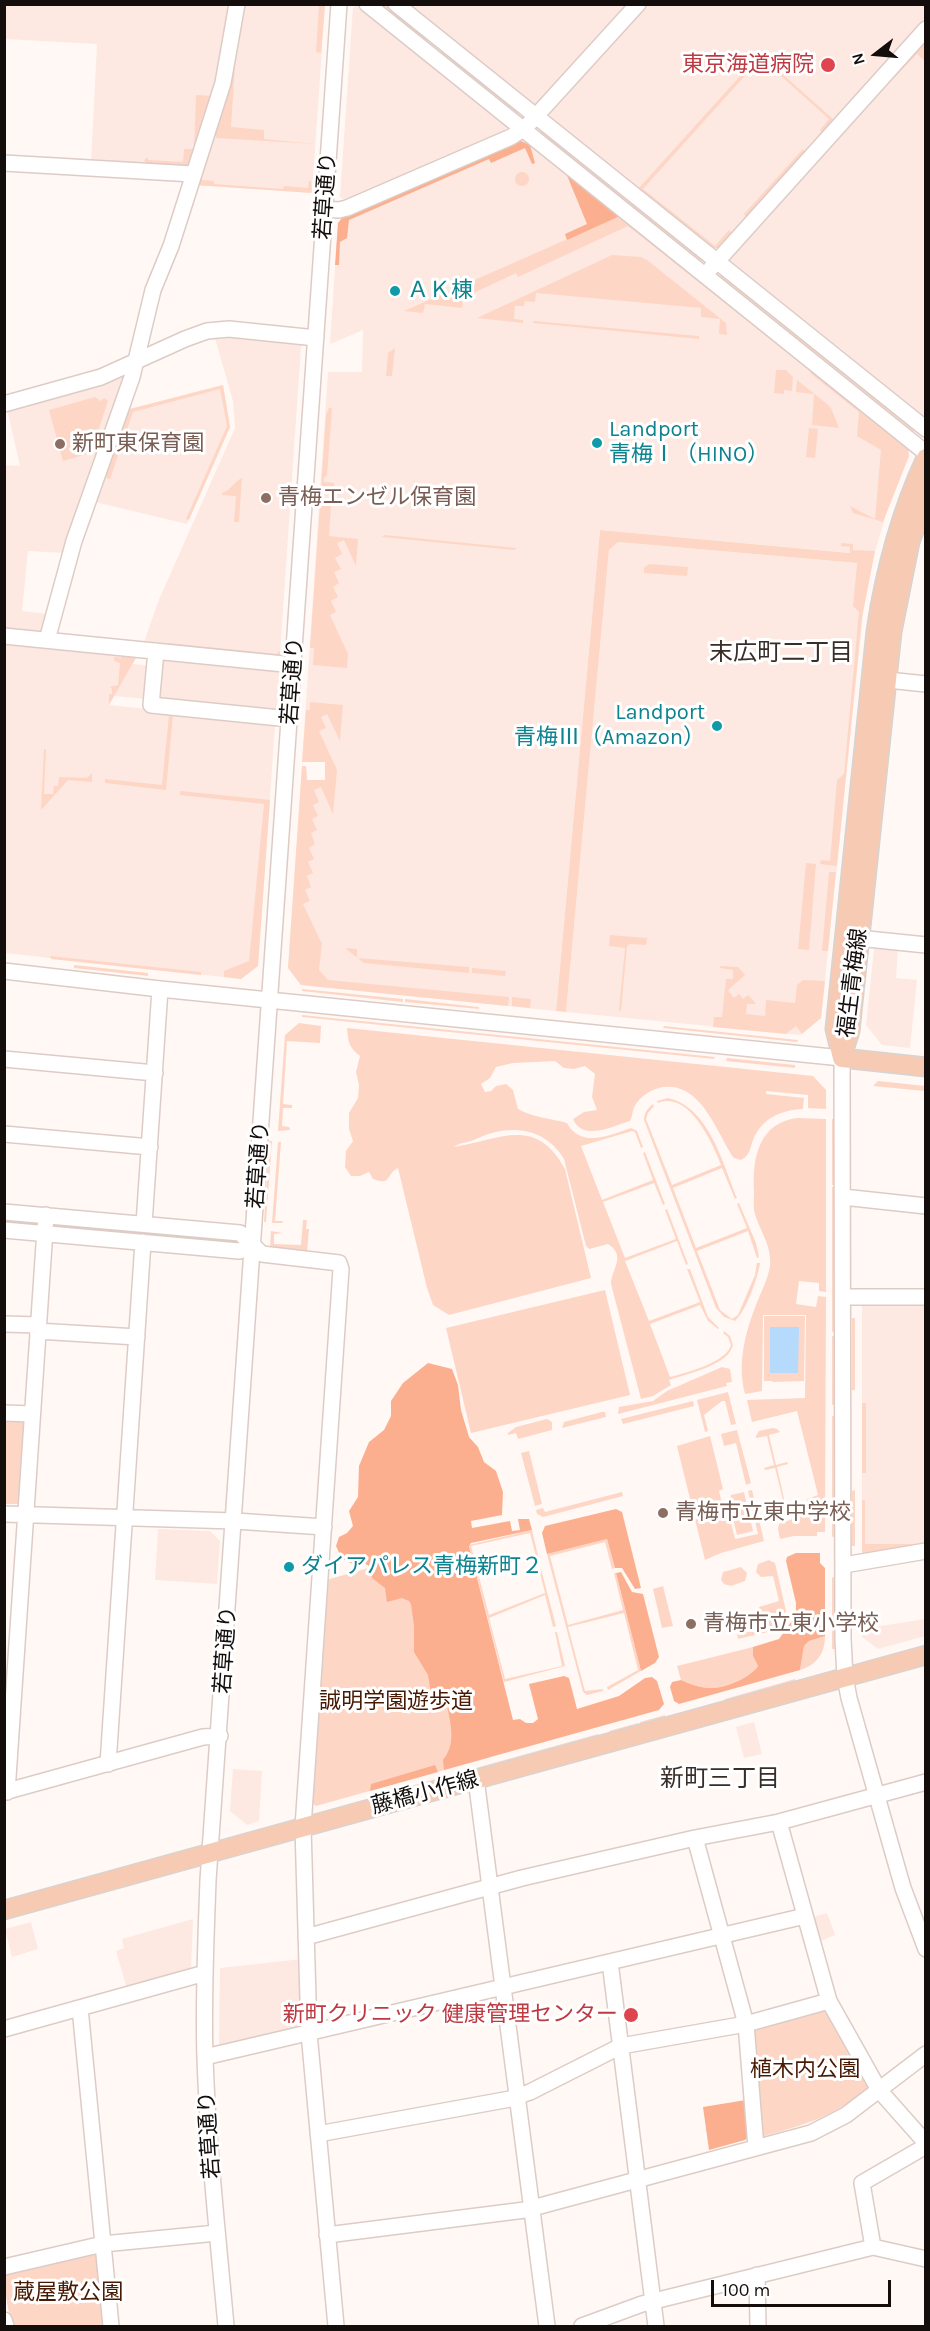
<!DOCTYPE html>
<meta charset="utf-8">
<style>
body{margin:0}
#map{position:relative;width:930px;height:2331px;overflow:hidden;background:#fff8f5;font-family:Karla,sans-serif}
canvas{display:block}
.frame{position:absolute;inset:0;border:6px solid #130e0c;pointer-events:none}
.north{position:absolute;left:846px;top:24px;width:60px;height:60px;-webkit-text-stroke:4px #fff;paint-order:stroke;rotate:254deg;font-size:16px;font-weight:700;line-height:24px;text-align:center;color:#130e0c}
.north::after{content:'';display:block;margin:auto;width:21px;height:27px;background:#130e0c;clip-path:polygon(50% 0,100% 100%,50% 72%,0 100%)}
.scale{position:absolute;left:711px;top:2280px;width:180px;height:27px;box-sizing:border-box;border:3px solid #130e0c;border-top:0;padding-left:8px;font-size:18px;line-height:21px;white-space:nowrap;color:#130e0c;-webkit-text-stroke:4px #fff;paint-order:stroke}
</style>
<div id="map">
<canvas width="930" height="2331"></canvas>
<div class="frame"></div>
<div class="north">N</div>
<div class="scale">100 m</div>
</div>
<script>
const ctx = document.querySelector('canvas').getContext('2d');
ctx.lineJoin = 'round';
function fill(path, color) {
  ctx.fillStyle = color;
  ctx.fill(path, 'evenodd');
}
function stroke(path, color, width, dash) {
  ctx.strokeStyle = color;
  ctx.lineWidth = width;
  ctx.lineCap = dash ? 'butt' : 'round';
  ctx.setLineDash(dash || []);
  ctx.stroke(path);
}
function label(font, color, halo, rows, align = 'center') {
  ctx.font = font + ' Karla,"Noto Sans JP",sans-serif';
  ctx.lineWidth = 6;
  ctx.setLineDash([]);
  ctx.textBaseline = 'middle';
  ctx.strokeStyle = halo;
  ctx.fillStyle = color;
  for (const [text, x, y, turn = 0] of rows) {
    ctx.save();
    ctx.translate(x, y);
    ctx.rotate((+turn || 0) * Math.PI / 180);
    ctx.textAlign = isNaN(turn) ? turn : align;
    if (halo) ctx.strokeText(text, 0, 0);
    ctx.fillText(text, 0, 0);
    ctx.restore();
  }
}
const built = new Path2D(`
 M4 5H231L217 84 191 165 91 163 97 44 5 39Z
 M242 5H325L312 193 195 185Z
 M409 5H629L538 105H533Z
 M648 5H925V18L718 248H712L550 119V113Z
 M357 6 507 126 506 131 346 201 340 197 353 7Z
 M925 40V418H923L729 263V258Z
 M521 141 527 142 908 448 909 456 888 507 874 555 600 530 556 1011 301 985 288 968 302 766H306L307 780H325V762H302L328 372H362L363 330 330 344 338 223 342 218Z
 M214 335 298 342 301 346 280 654 276 658 143 645 158 602 235 428 233 401Z
 M123 373 127 377 65 553 28 551 22 611 47 614 43 631 38 633 5 630 4 465 20 466 7 409Z
 M223 385 230 427 187 524 95 502 126 410Z
 M618 542 857 563 854 601 864 603 821 1018 800 1035 566 1012 609 550Z
 M5 641 138 654 133 664 150 666 147 699 114 696 109 705 272 722 275 726 258 966 241 979 5 953Z
 M165 657 276 668 279 672 277 708 272 711 160 700 157 697 161 661Z
 M877 945 898 947 896 978 917 980 910 1048 882 1045 866 1025 874 949Z
 M925 1302V1546L862 1552V1306Z
 M158 1529 210 1531 220 1541 217 1584 155 1580Z
 M925 1619V1636L878 1649 862 1637V1629Z
 M754 1722 762 1754 744 1758 736 1727Z
 M233 1769 262 1771 259 1821 247 1825 230 1811Z
 M827 1913 835 1935 818 1942 812 1922 816 1916Z
 M193 1919 191 1968 188 1972 127 1989 116 1951 124 1948 122 1939Z
 M31 1922 38 1949 12 1957 5 1929Z
 M302 1959 304 2025 300 2029 223 2048 219 2044 220 1968Z`);
const green = new Path2D(`
 M319 5H325L321 53 316 52Z
 M373 5H390L428 38 425 43Z
 M925 40V61L917 54 894 78 893 77Z
 M444 50 519 111 517 113 440 53Z
 M760 54 834 120 822 133 820 130 829 119 761 58 643 189 715 246 729 230 732 233 718 248H712L638 189Z
 M233 65H235L231 127 264 130V139L315 144 216 138V136H212Z
 M196 95 213 96 191 165 185 169 148 167 144 160 148 157V160L183 162 184 149H194Z
 M542 130 703 259 702 262 539 134Z
 M803 149 805 151 746 217 744 214Z
 M199 172 202 173V180L214 181V184L283 189 284 186 308 188 309 181H311L312 193 195 185Z
 M515 179a7 7 0 1 1 14 0a7 7 0 1 1-14 0Z
 M620 216 809 369V370L628 226 518 277 516 273 463 298 462 308 425 304 423 313 404 311Z
 M612 255 641 257 647 260 726 323 727 335 719 334 720 319 701 317V308L536 293 535 302 525 301 524 306H515L514 319 523 320V323L477 318Z
 M721 273 915 428 914 432 718 277Z
 M533 321 699 336V339L533 323Z
 M395 348 392 376H386L388 353Z
 M776 370H786L793 377 792 391 784 390V394L774 393Z
 M811 371 908 448 909 456 883 522 853 513 850 506 875 519 881 450 857 436 859 412 810 373Z
 M797 380 827 404 831 408 839 428 812 425 814 394 796 392Z
 M223 385 230 427 189 520 186 519 227 426 220 389 133 412 110 479H108L104 473 126 410Z
 M95 397 101 401 104 398 108 401 91 453 63 461 49 410Z
 M329 408H332L327 476 324 477V482L334 483V486H338V489L321 488 326 415Z
 M809 428 818 429 815 458 806 457Z
 M242 478 239 522H234L236 496 222 495V493C232 490 234 481 242 478Z
 M320 504 331 506 329 536 358 539 356 566 344 540 337 543 342 554 335 558 341 569 334 572 339 583 333 587 338 597 331 601 336 612 330 615 348 654 347 668 313 665 314 648H310Z
 M600 530 850 553V547L841 546V543L853 544V550L875 551 862 618 837 866 820 864 821 860 830 861 837 780 844 774 859 612 853 606 857 563 618 542 609 550 566 1012 556 1011Z
 M385 535 516 548 515 550 382 537Z
 M649 564 688 567 687 576 644 573V568Z
 M870 602 872 603 844 864H842Z
 M168 643 276 654 280 651V654L276 658 166 647Z
 M114 652V657L121 658 122 653 138 654 109 705V694H112V689L110 687 118 685 120 663 114 661Z
 M310 702 343 705 340 741 327 714 321 717 326 728 319 731 337 770 333 814 321 787 314 790 319 802 313 805 318 816 312 819 317 830 311 833 315 844 309 848 314 859 308 862 313 873 307 876 311 887 305 890 310 901 303 904 322 944 319 970 328 980 509 997 508 1006 301 985 288 968 302 766H306L307 780H325V762H302L306 710H310Z
 M169 715H173L166 790 105 783V779L162 785Z
 M44 749H46L44 794H53L54 786H58L59 777 87 778 92 773V782L68 780 41 810Z
 M180 791 270 800 258 966 241 979 224 977V971L249 961 264 804 180 795Z
 M806 863 816 864 809 950 798 949Z
 M829 872H836L828 951H822Z
 M610 935 647 938 646 945 630 944 627 946 621 1011 619 1010 625 948 609 946Z
 M345 948 357 949V958L469 967V973L364 963Z
 M50 956 201 972V975L51 959Z
 M74 965 148 973V976L74 968Z
 M720 966 738 967 745 975 728 990 734 998 739 994 743 999 748 995 756 1004H747L746 1014 765 1016 766 1000 795 1003 797 985 803 980 825 981 821 1018 802 1034 796 1026 786 1034 713 1027 714 1017H722L726 979H733V970L720 968Z
 M472 968 506 971 505 976 472 973Z
 M302 989 403 999V1002L302 991Z
 M512 997 531 999 530 1008 512 1006Z
 M405 999 479 1007V1009L405 1002Z
 M302 1015 715 1057 714 1059 302 1017Z
 M299 1023 321 1026 320 1043 287 1041 283 1104 292 1105V1108H283L282 1126 289 1127 290 1130 278 1131 285 1035Z
 M664 1026 798 1040 797 1042 663 1028Z
 M347 1028 813 1076 826 1090V1109L808 1108V1095L766 1091V1094L804 1098 803 1109C781 1110 762 1118 753 1140 750 1148 750 1156 741 1160L734 1158C717 1134 702 1082 663 1087 652 1089 642 1095 636 1104 632 1109 633 1116 630 1121 613 1126 583 1142 573 1119L584 1112 597 1110 592 1097 595 1074 585 1066 574 1069 564 1068 555 1061 513 1063 496 1067 490 1078 481 1084 485 1092 491 1091 496 1086 506 1084 513 1090 518 1109C534 1118 549 1118 567 1123 581 1149 610 1135 631 1128L637 1131 643 1147 641 1148 635 1132 632 1131 581 1146 602 1200 653 1180 643 1153 645 1152 665 1204 663 1205 654 1183 603 1202 625 1258 676 1239 665 1210 667 1209 688 1264 686 1265 677 1241 625 1261 649 1321 700 1302 687 1269H690L708 1317 719 1328 718 1329 708 1321 700 1305 650 1324 670 1377C686 1373 727 1362 731 1345L728 1337 723 1333 724 1331 730 1336 733 1345C729 1365 687 1374 669 1380L671 1385 653 1396 641 1399 611 1284C611 1270 627 1256 608 1244L589 1249 586 1246 564 1159C544 1126 508 1124 476 1139 468 1143 460 1142 454 1147 501 1140 535 1115 565 1169L591 1278 449 1315 433 1305 427 1288 398 1168C385 1175 392 1186 373 1179L369 1172 360 1176H351L345 1167 346 1151 353 1141 349 1129V1113L358 1098 359 1085 356 1072 360 1056C349 1048 348 1041 347 1028Z
 M727 1058 795 1065V1068L726 1061Z
 M878 1081 925 1086V1091L873 1086Z
 M668 1098C709 1107 723 1164 737 1198L735 1199 722 1168 673 1188 696 1248 747 1228 737 1204 739 1203 756 1243 759 1257 757 1258 748 1231 697 1251 720 1310 732 1319 738 1315 755 1275 757 1263H760C758 1278 746 1311 735 1321L724 1317 716 1308 644 1120C644 1113 647 1109 653 1104L654 1106 648 1113 646 1119 672 1185 721 1165C713 1144 689 1090 658 1103L657 1101Z
 M798 1118 826 1119V1292L819 1291V1283L799 1281 796 1304 816 1307 818 1296 826 1297 825 1532H817V1536H794L780 1539 778 1529 779 1524C793 1518 808 1518 807 1499L818 1495 797 1411 752 1422 747 1400 805 1398 806 1315H763L762 1391 745 1394C737 1364 745 1333 756 1305 761 1292 768 1279 770 1266 772 1246 760 1231 755 1214 753 1207 754 1198 754 1191 752 1158 759 1122 798 1118Z
 M832 1119H835V1185H832Z
 M269 1141H272L266 1222H264Z
 M278 1142H281L275 1221H283L282 1223H272Z
 M832 1187H835V1332H832Z
 M303 1220H307L306 1229H309L307 1253 273 1250 270 1247 271 1231 283 1233 274 1234V1244L301 1245Z
 M56 1222 130 1230 127 1232 126 1237 55 1228Z
 M134 1227 229 1239 228 1244 129 1234 133 1231Z
 M605 1290 630 1395 471 1433 446 1328Z
 M764 1316H805L804 1381 773 1382 772 1381H764Z
 M852 1318H855V1390H852Z
 M832 1336H835V1405H832Z
 M722 1367 730 1369 732 1382 726 1383 727 1386 618 1414 619 1407 653 1401 667 1391Z
 M728 1392 736 1424 731 1425 725 1401H722L704 1415 708 1431 705 1432 697 1400Z
 M693 1401 694 1406 623 1424 621 1419Z
 M862 1403H866V1473H862Z
 M602 1412H605L606 1417 562 1428 564 1422Z
 M832 1416H835V1536L832 1537Z
 M5 1418 22 1419 26 1423 21 1500 17 1504H5Z
 M547 1419 552 1422V1430L518 1439 516 1433 508 1435V1433L516 1427Z
 M773 1428 777 1429 780 1432 769 1435 776 1465 787 1462 788 1464 777 1467 785 1503 797 1501 794 1507 775 1511 773 1507 784 1504 775 1468 765 1470 764 1468 774 1465 767 1436 756 1438V1436L759 1431Z
 M737 1430 751 1483 746 1485 736 1443 724 1446 721 1434Z
 M710 1436 723 1489 719 1491 724 1511H728L735 1539 758 1534 748 1491 752 1490 764 1541 721 1553 705 1560 677 1446Z
 M529 1451 542 1504 535 1506 521 1453Z
 M855 1490V1546H852V1491Z
 M622 1492 623 1496 543 1517 537 1514 536 1510 543 1508 545 1512Z
 M744 1492 753 1531 737 1535 729 1503 731 1495Z
 M862 1500H865V1544H925L866 1556 862 1552Z
 M532 1530 540 1564H538L530 1533 471 1546 489 1615 545 1593 539 1569H541L556 1626 553 1627 545 1595 489 1618 505 1679 562 1666 555 1632H557L565 1666 504 1682 469 1545Z
 M607 1539 615 1568 612 1569 605 1542 550 1556 568 1625 623 1610 614 1573H616L641 1671 608 1690 607 1687 638 1670 624 1613 568 1627 585 1691 603 1689V1691L587 1695 583 1692 547 1554Z
 M436 1549 491 1757 316 1806 311 1802 326 1580Z
 M769 1560 775 1563 786 1611 772 1631 738 1639 737 1634 764 1628 759 1607 779 1601 773 1576 761 1577 756 1572 758 1564Z
 M741 1567 747 1573 745 1581 731 1586 724 1584 721 1580 723 1572Z
 M832 1577 835 1578V1649H832Z
 M663 1586 673 1626 662 1628 653 1589Z
 M825 1636C825 1653 817 1665 800 1670L804 1646 809 1641Z
 M753 1647V1656L758 1666C750 1678 724 1689 710 1688 700 1688 690 1684 681 1680L677 1666Z
 M795 1679 796 1682 725 1702V1699Z
 M665 1715V1718L610 1734 609 1731 638 1723 639 1725 640 1722Z
 M598 1734 599 1737 401 1791 400 1789Z
 M822 2008 828 2011 868 2083 867 2090C830 2117 808 2124 764 2136L760 2133 754 2031 757 2027Z
 M95 2251 99 2255 104 2326H11L5 2290 4 2273Z`);
const forest = new Path2D(`
 M521 141 530 145 535 163 532 164 525 148 491 163 489 159 349 220 347 238 340 242 339 265H335L338 223 342 218Z
 M566 173 620 216 567 240 565 234 587 224Z
 M428 1363 452 1369 458 1385 461 1410 469 1437 478 1447 484 1462 496 1471 503 1492 502 1515 471 1521 472 1528 510 1521 512 1531 520 1530 518 1519H529L532 1530 471 1543 469 1546 513 1720 520 1719 526 1723H533L538 1719 529 1684 564 1676 569 1678 577 1709 619 1696 645 1678 652 1677 657 1681 664 1704 659 1710 444 1770 443 1760C458 1742 449 1720 446 1699L431 1694 428 1675 414 1652V1626L411 1604 409 1601 402 1598 387 1602 385 1588 372 1578 370 1567 363 1562 353 1564 342 1559 336 1546 339 1537 347 1533 353 1526 349 1511 358 1497 359 1466 369 1442 384 1430 391 1416V1401L403 1383Z
 M616 1509 622 1512 641 1588 635 1589 622 1568H615L607 1539 547 1554 542 1533 545 1526Z
 M796 1553H820V1563L825 1568V1636L809 1641 804 1646 800 1670 679 1704 674 1701 670 1687 672 1682 681 1680C690 1684 700 1688 710 1688 724 1689 750 1678 758 1666L753 1656V1647L779 1639 796 1615V1603L786 1561 787 1557Z
 M621 1572 632 1592 643 1594 659 1657 655 1663 641 1671 616 1573Z
 M435 1765 438 1772 370 1791 371 1784Z
 M746 2100 749 2136 745 2140 709 2150 703 2107Z`);
const water = new Path2D(`
 M770 1327H799L798 1373H770Z`);
const minor = new Path2D(`
 M367 4 926 453
 M396 4 926 429
 M4 163 193 174
 M325 209 339 210 347 208 511 137 526 127 638 4
 M711 268 926 29
 M4 404 101 377 185 339 207 331 229 329 316 338
 M4 636 294 665
 M47 640 74 541 132 377 153 290 171 246 223 83 237 4
 M156 651 151 705 290 719
 M878 679 926 684
 M848 937 926 945
 M4 971 160 989 842 1058 843 1639 845 1677 849 1698 903 1888 926 1949
 M4 1059 155 1073
 M4 1134 150 1147
 M843 1197 926 1206
 M4 1212 240 1233 262 1254 339 1263 341 1269 303 1827 309 2033 336 2326
 M144 1224 160 989
 M4 1230 239 1251 253 1247
 M843 1297H926
 M4 1324 38 1325
 M37 1331 137 1337
 M4 1413 32 1414
 M4 1514 235 1521 324 1527
 M844 1565 926 1551
 M108 1764 143 1242
 M476 1779 547 2326
 M4 1792 203 1737 220 1736
 M7 1792 46 1215
 M779 1822 829 2001 879 2090 926 2143
 M695 1838 746 2024 756 2148
 M306 1937 522 1878 695 1838 779 1822 926 1782
 M610 1962 656 2326
 M80 2008 111 2326
 M4 2029 205 1973
 M205 2057 805 1916
 M318 2134 510 2099 530 2092 621 2046 746 2024 829 2001
 M327 2235 525 2210 811 2133 846 2115 926 2054
 M873 2247 862 2183 926 2146
 M4 2267 103 2244 217 2233
 M757 2275 758 2326
 M4 2320 6 2326
 M226 2326C218 2237 208 2148 205 2058 203 1999 206 1939 208 1880L339 4
 M582 2326 642 2304 873 2247 926 2259`);
const major = new Path2D(`
 M842 1056 850 1031 892 632 910 542 926 498
 M842 1058 835 1029 876 631C885 571 900 514 926 458
 M842 1058 926 1067
 M4 1910 926 1655`);
const markers = [
 [828,65,8,"#e0444e"],
 [395,291,6,"#0f9aa8"],
 [597,443,6,"#0f9aa8"],
 [60,444,6,"#8d6e63"],
 [266,498,6,"#8d6e63"],
 [717,726,6,"#0f9aa8"],
 [663,1513,6,"#8d6e63"],
 [289,1567,6,"#0f9aa8"],
 [691,1624,6,"#8d6e63"],
 [631,2015,8,"#e0444e"]
];
const healthNames = [
 ["東京海道病院",814,65],
 ["新町クリニック 健康管理センター",618,2015]
];
const streetNames = [
 ["若草通り",326,196,-86],
 ["若草通り",293,681,-86],
 ["福生青梅線",853,983,-83],
 ["若草通り",259,1165,-86],
 ["若草通り",226,1650,-86],
 ["藤橋小作線",425,1793,-15],
 ["若草通り",210,2135,-94]
];
const cultureNames = [
 ["ＡＫ棟",407,291],
 ["Landport",609,430],
 ["青梅Ⅰ（HINO）",609,455],
 ["Landport",705,713,"right"],
 ["青梅Ⅲ（Amazon）",705,738,"right"],
 ["ダイアパレス青梅新町２",301,1567]
];
const educationNames = [
 ["新町東保育園",72,444],
 ["青梅エンゼル保育園",278,498],
 ["青梅市立東中学校",675,1513],
 ["青梅市立東小学校",703,1624]
];
const parkNames = [
 ["誠明学園遊歩道",396,1702],
 ["植木内公園",805,2070],
 ["蔵屋敷公園",68,2293]
];
const neighbourhoodNames = [
 ["末広町二丁目",781,653],
 ["新町三丁目",720,1779]
];
fill(built, '#fde9e1');
fill(green, '#fed6c6');
fill(forest, '#fcaf8e');
fill(water, '#b5dafc');
stroke(minor, '#ddccc6', 18);
stroke(major, '#d5d4d3', 21);
stroke(minor, '#fff', 15);
stroke(major, '#f7cbb3', 18);
for (const [x, y, r, color] of markers) {
  const dot = new Path2D();
  dot.arc(x, y, r, 0, 2 * Math.PI);
  ctx.fillStyle = color;
  ctx.fill(dot);
  stroke(dot, '#fff', 2);
}
label('22px', '#be3a42', '#fff', healthNames, 'right');
label('22px', '#130e0c', '#fff', streetNames);
label('22px', '#0d838f', '#fff', cultureNames, 'left');
label('22px', '#785e54', '#fff', educationNames, 'left');
label('22px', '#491a03', '#fff', parkNames);
label('24px', '#392d28', '#fff', neighbourhoodNames);
</script>
